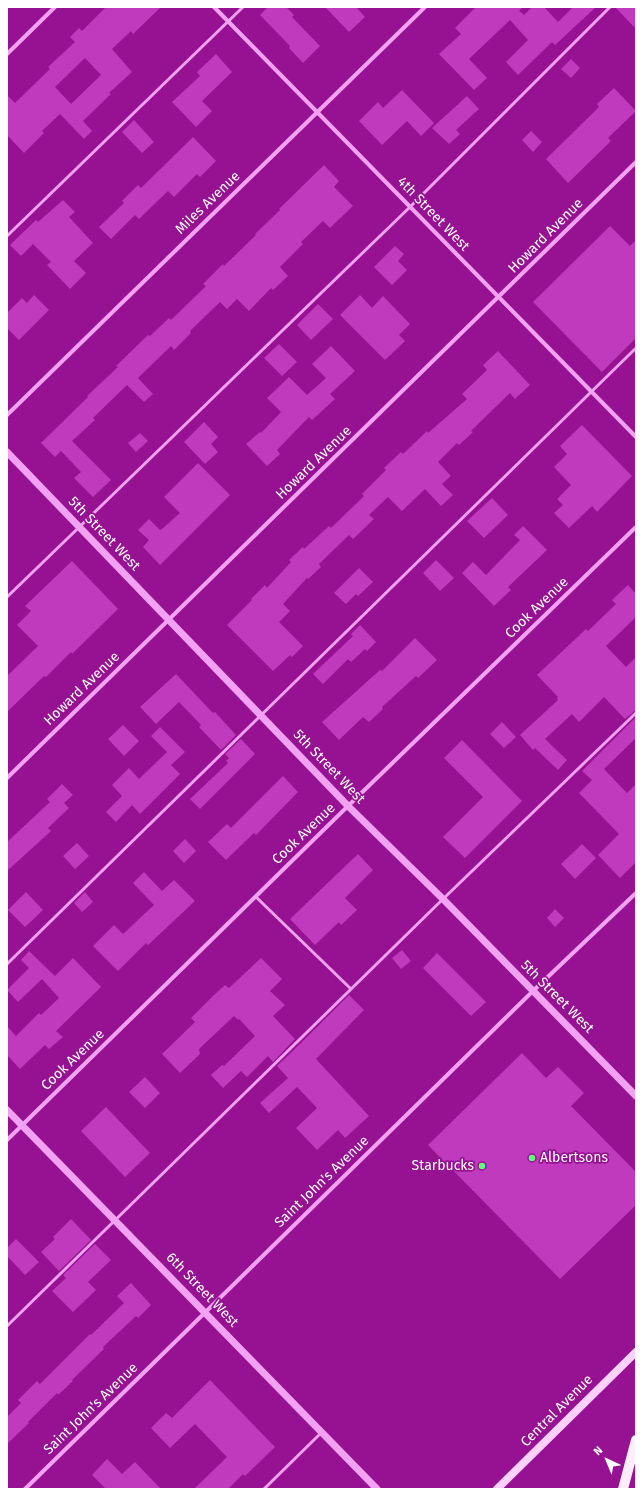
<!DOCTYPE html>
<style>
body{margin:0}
#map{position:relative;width:643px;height:1496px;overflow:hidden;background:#971193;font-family:"Fira Sans",sans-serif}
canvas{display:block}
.frame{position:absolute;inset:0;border:8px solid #fff;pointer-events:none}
.north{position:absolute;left:587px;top:1440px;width:40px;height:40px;-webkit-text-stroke:3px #971193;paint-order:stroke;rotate:316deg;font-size:11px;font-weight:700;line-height:16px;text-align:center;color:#fff}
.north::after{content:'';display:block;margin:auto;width:14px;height:18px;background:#fff;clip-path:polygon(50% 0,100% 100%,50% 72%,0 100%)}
</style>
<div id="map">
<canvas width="643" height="1496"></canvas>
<div class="frame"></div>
<div class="north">N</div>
</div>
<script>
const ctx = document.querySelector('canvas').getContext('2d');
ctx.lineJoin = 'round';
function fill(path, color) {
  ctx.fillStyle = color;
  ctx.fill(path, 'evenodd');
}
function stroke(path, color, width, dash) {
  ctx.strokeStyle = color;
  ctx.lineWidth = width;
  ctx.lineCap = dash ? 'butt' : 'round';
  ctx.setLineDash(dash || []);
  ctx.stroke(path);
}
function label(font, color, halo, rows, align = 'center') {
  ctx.font = font + ' "Fira Sans",sans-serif';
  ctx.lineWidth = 3.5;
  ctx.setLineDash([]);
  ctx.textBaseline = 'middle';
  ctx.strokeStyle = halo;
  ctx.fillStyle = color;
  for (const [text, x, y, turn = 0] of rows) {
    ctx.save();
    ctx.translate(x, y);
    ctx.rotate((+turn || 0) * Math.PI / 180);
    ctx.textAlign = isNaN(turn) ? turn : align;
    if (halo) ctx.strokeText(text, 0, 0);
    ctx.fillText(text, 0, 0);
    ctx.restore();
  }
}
const building = new Path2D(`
 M106 7H161L133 34 131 31 112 49 132 72 109 93 111 94 83 121 92 131 84 139 60 114 42 131 44 133 24 153 7 135V95L15 103 50 69 48 67 75 42 70 37 79 28 82 31ZM85 58 101 75 71 104 55 87Z
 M268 7H286L294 15 292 17 320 46 303 63 289 48 290 46 260 15Z
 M325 7H356L365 17 349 32Z
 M476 7H523L519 11 524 15 532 7H544L558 22 573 7H596L555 45 552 42 518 75 506 62 528 40 510 20 469 59 487 78 474 90 439 54 461 34 455 28Z
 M615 7H636V29Z
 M216 54 232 72 202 101 212 111 196 127 172 102 200 76 197 72Z
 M571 59 580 68 571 78 561 69Z
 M614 88 636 111 608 138 611 141 568 183 546 159 599 107 597 104Z
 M402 90 434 123 421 136 407 121 382 145 359 121 378 102 383 108Z
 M467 96 479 109 456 130 460 134 449 144 432 128Z
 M134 120 154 142 142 153 122 132Z
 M531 131 542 142 533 152 522 140Z
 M193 137 216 161 200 177 197 174 174 197 168 191 139 219 135 215 111 239 99 227 124 203 122 201 138 185 141 188Z
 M324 165 339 181 334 187 353 206 330 228 323 221 301 242 303 244 280 267 288 276 273 290 271 288 249 311 237 299 227 309 220 302 190 331 191 333 174 350 171 346 138 378 153 394 144 402 127 385 93 418 95 420 72 441 111 480 93 497 74 478 81 472 61 451 55 457 41 443 88 397 87 396 118 367 116 366 148 335 150 336 169 318 171 320 206 286 203 284 223 264 224 266 256 235 255 234 280 210 279 209Z
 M63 200 75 212 69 217 93 243 74 261 86 273 70 289 47 265 51 262 33 244 21 256 10 245 36 220 38 222Z
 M610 226 630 246 636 240V338L602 372 533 302Z
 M395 246 404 254 398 261 407 270 392 285 374 267Z
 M34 295 49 310 19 340 7 328V313L22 298 27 303Z
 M360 295 372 308 383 296 410 324 399 335 405 341 385 360 340 315Z
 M318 304 333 319 311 340 297 325Z
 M279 344 297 362 282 376 264 358Z
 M331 346 355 371 330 394 335 399 312 420 309 417 277 450 280 454 267 466 246 444 260 432 261 433 281 412 267 398 289 377 307 395 326 378 312 364Z
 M498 351 530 385 515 399 510 393 471 431 473 432 459 445 457 443 438 462 451 476 442 484 453 495 441 506 425 489 402 511 388 497 369 515 374 519 353 539 349 535 319 564 321 567 308 579 307 578 283 604 290 611 279 622 303 646 292 657 290 655 273 671 227 625 252 600 251 599 265 585 267 588 291 562 289 560 303 547 304 549 329 526 331 528 364 496 362 494 386 470 384 468 401 452 403 454 427 431 428 433 467 399 462 394 487 370 483 365Z
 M204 422 218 437 211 444 218 452 205 464 184 442Z
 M582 425 632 476 597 512 592 506 569 528 554 513 563 505 557 499 571 485 554 467 567 454 560 446Z
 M140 433 148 441 136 452 128 443Z
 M198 463 230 495 160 565 143 547 149 540 138 530 149 519 160 530 162 529 180 513 164 497Z
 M492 498 508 515 484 538 467 521Z
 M523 526 547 550 508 587 511 590 494 606 462 573 473 562 486 575 520 540 514 535Z
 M436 560 454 578 440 591 423 573Z
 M72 561 118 609 72 654 71 652 46 677 44 676 7 712V676L38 646 17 625 31 611 25 606Z
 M359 568 373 582 358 596 356 594 346 604 334 593Z
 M628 585 636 594V617L606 646 626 667 636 657V710L625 719 604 697 579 722 572 714 545 739 567 760 558 770 535 748 533 750 520 735 558 700 557 698 558 697 537 675 586 629 588 631 616 604 612 600Z
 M360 625 376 642 367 651 365 649 351 662 348 659 323 684 313 674 353 636 351 634Z
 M415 638 437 660 418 678 416 676 382 707 383 709 369 722 363 717 339 740 322 722 380 670 382 671Z
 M176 674 213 713 215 712 236 735 221 750 199 727 201 725 179 702 156 724 140 707Z
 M636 717V738L604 769 627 793 636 784V862L620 878 598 855 619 834 579 793 592 780 582 771Z
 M502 722 516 737 504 748 490 734Z
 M123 725 139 741 124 756 108 739Z
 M160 727 185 752 171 765 180 774 140 814 132 805 116 822 106 812 122 796 112 785 129 768 139 779 167 752 151 736Z
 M241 739 255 754 200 809 190 799 228 763 226 761 229 758 225 754Z
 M462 740 522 801 465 858 443 837 483 797 444 758Z
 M283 776 298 792 256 835 254 833 226 860 208 842 227 824 231 828Z
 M62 784 73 795 64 803 69 808 48 828 51 831 7 871V842L50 802 47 799Z
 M185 839 196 851 184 863 173 851Z
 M77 843 89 856 75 869 63 856Z
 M582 844 596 858 575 879 561 864Z
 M358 854 373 870 345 898 357 910 341 925 339 922 315 945 290 919Z
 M144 872 162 891 174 880 195 901 148 945 146 943 118 971 93 946 114 925 123 934 154 905 133 883Z
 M26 892 43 910 25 927 8 910Z
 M85 892 93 902 82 912 74 903Z
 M555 909 564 918 555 927 547 918Z
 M402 950 411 961 401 969 392 958Z
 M29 951 55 976 73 958 101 987 56 1031 63 1037 49 1049 45 1045 20 1069 7 1055V1026L16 1036 39 1013 41 1015 59 998 42 979 18 1002 7 990 29 968 21 960Z
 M437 953 486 1002 471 1016 423 968Z
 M261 958 282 979 270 991 285 1005 273 1016 295 1039 273 1062 268 1056 247 1077 241 1071 223 1088 211 1075 222 1065 224 1066 255 1036 239 1019 238 1020 234 1016 199 1049 200 1054 180 1073 162 1054 195 1022 191 1018 214 995 225 985 229 988Z
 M349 995 364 1010 316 1059 369 1116 345 1138 338 1130 317 1150 296 1128 317 1108 297 1087 269 1113 260 1103 288 1078 277 1066 300 1044Z
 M522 1053 546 1078 558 1067 584 1093 571 1106 636 1172V1205L560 1279 428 1145Z
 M145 1077 160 1093 145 1108 129 1092Z
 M106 1107 150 1153 125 1177 81 1131Z
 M71 1219 91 1240 59 1271 41 1252 55 1239 53 1237Z
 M16 1239 39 1262 25 1275 7 1256V1248Z
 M95 1244 111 1260 88 1282 96 1290 73 1312 52 1291 66 1278 63 1275Z
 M131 1283 151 1305 138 1318 136 1316 103 1347 104 1349 72 1380 73 1381 58 1395 57 1393 28 1422 29 1423 7 1444V1417L21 1403 18 1400 37 1381 40 1384 90 1334 91 1335 124 1303 117 1296Z
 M210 1380 275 1447 245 1476 243 1474 228 1489H194L227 1457 195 1424 170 1448 151 1428 166 1413 172 1418Z
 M107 1459 122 1474 135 1462 161 1489H106L92 1475Z`);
const service = new Path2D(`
 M7 236 243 7
 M7 597 410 207 610 7
 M256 897 351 989
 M7 964 636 348
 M7 1326 443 899 636 713
 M264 1489 322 1432`);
const minor = new Path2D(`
 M214 7 636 437
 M7 54 55 7
 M7 415 425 7
 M7 778 636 162
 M7 1140 348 806 636 527
 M25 1489 533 991 636 893`);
const tertiary = new Path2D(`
 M7 452 348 806 443 899 636 1096
 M7 1110 377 1489`);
const secondary = new Path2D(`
 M497 1489 636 1352`);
const primary = new Path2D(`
 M623 1489 636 1440`);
const markers = [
 [532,1158,4,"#64ff80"],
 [482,1166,4,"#64ff80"]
];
const streetNames = [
 ["Miles Avenue",208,203,-44],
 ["4th Street West",433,214,46],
 ["Howard Avenue",546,236,-45],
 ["Howard Avenue",314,463,-44],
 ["5th Street West",104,534,46],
 ["Cook Avenue",537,608,-44],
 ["Howard Avenue",82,689,-44],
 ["5th Street West",329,767,46],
 ["Cook Avenue",304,834,-44],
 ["5th Street West",557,997,45],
 ["Cook Avenue",73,1060,-44],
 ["Saint John's Avenue",322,1182,-44],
 ["6th Street West",202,1290,46],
 ["Saint John's Avenue",91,1409,-44],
 ["Central Avenue",557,1411,-45]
];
const poiNames = [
 ["Albertsons",540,1158],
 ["Starbucks",474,1166,"right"]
];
fill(building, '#bf3abc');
stroke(service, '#f3a1f2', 3);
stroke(minor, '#f3a1f2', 4);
stroke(tertiary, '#f3a1f2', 7);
stroke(secondary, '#fdd1fb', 8);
stroke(primary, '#ffeefe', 10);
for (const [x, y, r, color] of markers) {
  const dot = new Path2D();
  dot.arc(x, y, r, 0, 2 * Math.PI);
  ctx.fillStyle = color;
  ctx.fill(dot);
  stroke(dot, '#971193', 1.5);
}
label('14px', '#fff', '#971193', streetNames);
label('14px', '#fff', '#971193', poiNames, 'left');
</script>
